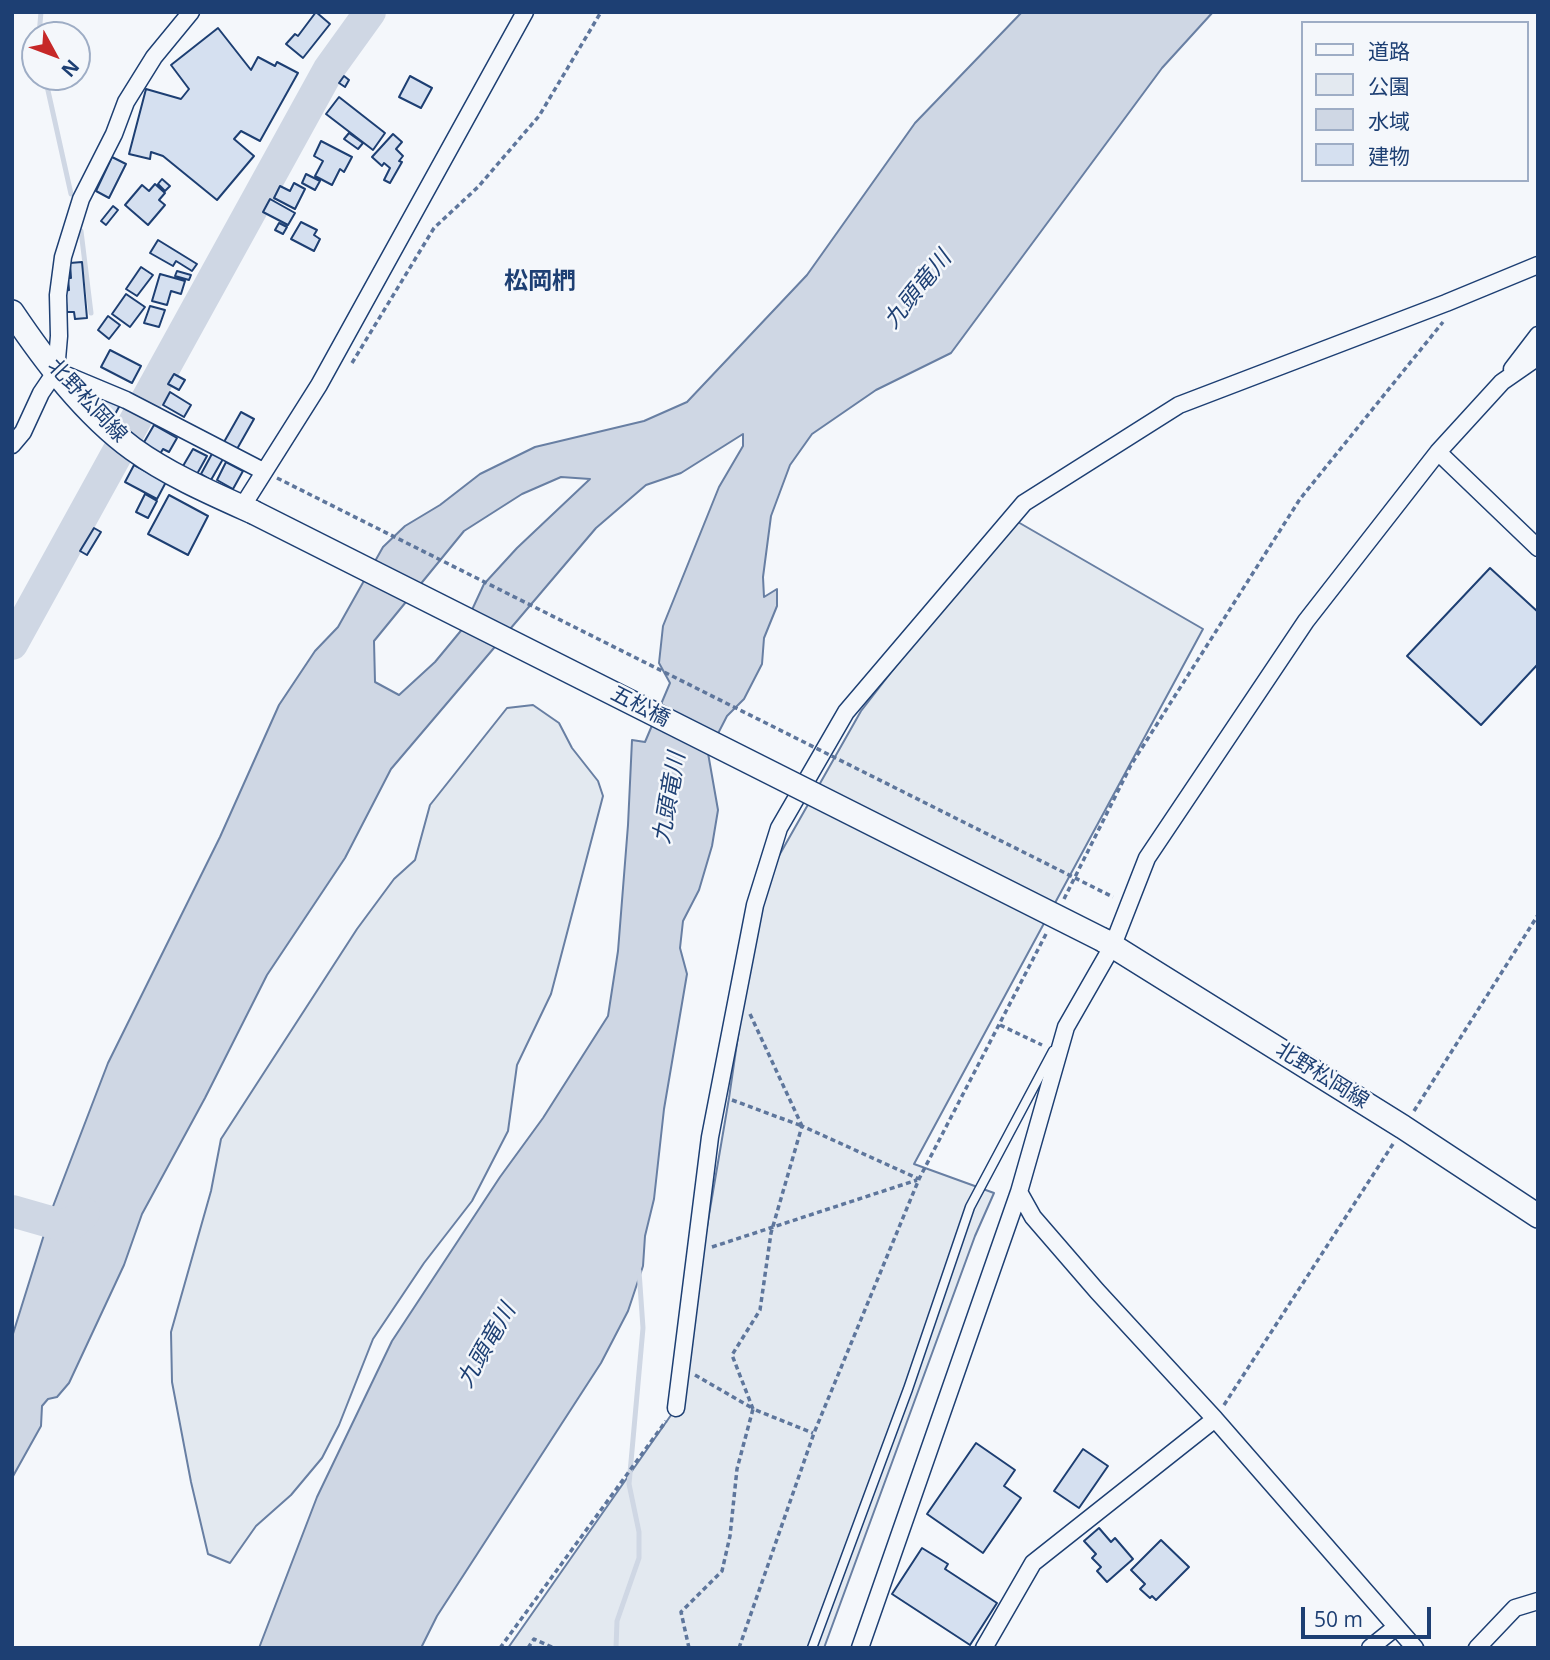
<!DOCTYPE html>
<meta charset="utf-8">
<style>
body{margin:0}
#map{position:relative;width:1550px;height:1660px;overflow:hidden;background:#f4f7fb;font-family:"Open Sans","Noto Sans JP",sans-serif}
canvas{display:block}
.frame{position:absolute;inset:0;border:14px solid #1d3f73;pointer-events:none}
.legend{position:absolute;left:1301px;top:21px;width:228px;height:161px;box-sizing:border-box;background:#f4f7fb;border:2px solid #9eadc5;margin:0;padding:9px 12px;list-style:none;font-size:21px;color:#1d3f73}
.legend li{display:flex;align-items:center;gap:14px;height:35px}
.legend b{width:35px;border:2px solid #9eadc5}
.north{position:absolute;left:21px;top:21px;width:70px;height:70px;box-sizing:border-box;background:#f4f7fb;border:2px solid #9eadc5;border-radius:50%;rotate:131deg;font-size:19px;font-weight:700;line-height:28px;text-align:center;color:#1d3f73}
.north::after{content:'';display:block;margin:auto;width:24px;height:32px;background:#c62828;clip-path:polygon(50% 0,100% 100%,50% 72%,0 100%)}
.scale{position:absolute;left:1301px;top:1607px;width:130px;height:32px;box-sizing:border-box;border:4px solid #1d3f73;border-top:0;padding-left:9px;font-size:21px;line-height:24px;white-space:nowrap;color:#1d3f73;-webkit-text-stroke:5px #f4f7fb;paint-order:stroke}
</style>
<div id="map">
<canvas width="1550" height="1660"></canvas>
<div class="frame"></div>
<ul class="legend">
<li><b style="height:9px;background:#f4f7fb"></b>道路</li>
<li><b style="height:19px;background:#e3e9f0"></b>公園</li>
<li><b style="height:19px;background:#cfd7e4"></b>水域</li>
<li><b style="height:19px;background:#d5e0f0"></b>建物</li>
</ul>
<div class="north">N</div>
<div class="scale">50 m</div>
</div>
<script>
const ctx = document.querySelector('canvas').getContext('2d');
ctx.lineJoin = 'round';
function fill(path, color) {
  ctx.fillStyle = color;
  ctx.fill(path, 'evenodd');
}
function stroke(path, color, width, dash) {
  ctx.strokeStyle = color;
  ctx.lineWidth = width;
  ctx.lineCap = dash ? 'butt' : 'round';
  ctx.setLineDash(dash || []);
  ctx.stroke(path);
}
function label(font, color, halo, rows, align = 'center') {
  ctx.font = font + ' "Open Sans","Noto Sans JP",sans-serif';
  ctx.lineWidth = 5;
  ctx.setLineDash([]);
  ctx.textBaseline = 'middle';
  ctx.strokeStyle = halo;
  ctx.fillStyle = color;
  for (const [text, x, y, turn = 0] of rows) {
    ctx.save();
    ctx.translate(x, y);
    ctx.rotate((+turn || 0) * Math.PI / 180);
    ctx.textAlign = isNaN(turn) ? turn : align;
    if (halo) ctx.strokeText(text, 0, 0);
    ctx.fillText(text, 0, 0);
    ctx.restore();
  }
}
const green = new Path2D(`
 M1011 518 1203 629 914 1164 994 1193 975 1236 824 1648H508L676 1408 729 1098 759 891 861 711Z
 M533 705 559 723 572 748 598 781 603 796 551 994 517 1065 508 1131 472 1201 424 1263 373 1339 339 1425 322 1458 291 1495 256 1526 230 1563 208 1554 191 1482 172 1382 171 1332 211 1191 221 1139 357 929 394 879 415 860 430 805 507 708Z`);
const water = new Path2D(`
 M1022 12H1213L1162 68 951 353 876 390 812 434 790 465 771 516 763 577 764 597 777 589V606L764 638 762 664 744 699 727 716 708 753 718 810 712 846 699 890 683 921 680 948 687 974 664 1109 654 1199 645 1236 643 1266 628 1311 601 1363 437 1616 421 1648H259L317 1497 392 1341 500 1177 543 1118 608 1016 618 951 628 825 632 740 645 742 670 683 659 663 663 626 719 487 743 446V434L681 473 646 485 596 528 391 769 345 858 267 975 205 1098 142 1214 124 1265 69 1383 57 1397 48 1399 42 1406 41 1426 12 1478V1337L52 1209 108 1063 220 837 279 705 315 651 338 627 383 547 405 526 440 505 480 474 535 447 644 421 687 402 807 275 915 123ZM561 477 590 479 517 548 484 584 464 627 435 662 399 695 375 682 374 641 464 531 522 494Z`);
const stream = new Path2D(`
 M39 35 41 12
 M45 77 71 194
 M81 231 91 313
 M616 1648 617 1621 639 1558V1532L629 1484 643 1328 639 1271`);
const river = new Path2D(`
 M12 644 329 69 370 12
 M12 1211 68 1227 84 1213`);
const building = new Path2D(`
 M316 12 330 24 303 58 286 44 295 34 298 36Z
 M218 28 251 70 258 57 275 66 277 62 298 73 260 141 241 131 234 139 254 156 217 200 163 156 151 152 150 159 129 154 146 89 181 99 189 89 171 65Z
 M344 76 349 80 345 87 339 83Z
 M410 76 432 88 421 108 399 97Z
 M339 97 385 133 373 150 326 114Z
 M349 133 363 143 358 149 344 139Z
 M393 134 402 142 396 149 403 156 399 161 402 162 390 183 384 180 390 168 384 163 382 166 372 157Z
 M321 141 352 157 344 172 340 169 332 185 315 176 323 161 314 156Z
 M112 157 126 164 109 198 96 191Z
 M306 174 320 181 315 190 302 183Z
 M162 179 170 186 165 191 158 184Z
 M294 183 305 189 295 209 274 198 280 186 290 191Z
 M155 184 165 193 159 200 165 205 148 225 125 205 142 185 149 191Z
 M270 199 295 213 288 225 263 212Z
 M113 206 118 210 106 225 101 221Z
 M301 222 317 230 314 235 320 239 314 251 291 239Z
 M279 223 287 227 283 234 275 230Z
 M158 240 197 264 192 271 176 261 173 266 150 253Z
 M82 262 87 318 75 319 74 312H67L65 291 69 290 68 278H71L70 263Z
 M141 267 153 275 137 296 126 289Z
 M177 271 191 275 189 280 175 276Z
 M160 274 185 281 181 294 171 291 167 305 152 301Z
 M126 294 145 307 130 327 112 314Z
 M150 306 165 310 159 327 144 323Z
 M108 316 120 325 109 339 98 330Z
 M110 350 141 366 132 383 101 367Z
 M174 374 185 380 179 390 168 384Z
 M170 392 191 405 184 417 163 405Z
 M100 394 120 405 113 418 95 404Z
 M241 412 254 419 237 449 224 442Z
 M154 425 177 438 169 452 163 449 160 454 143 444Z
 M193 449 207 456 197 474 183 466Z
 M213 452 223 459 211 480 201 474Z
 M226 462 243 471 233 489 217 480Z
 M134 465 166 482 157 499 125 482Z
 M145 494 157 501 148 518 136 512Z
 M169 495 208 516 188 555 148 534Z
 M94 528 101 532 87 555 80 551Z
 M1490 568 1538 612V664L1481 725 1407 656Z
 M976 1443 1015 1470 1004 1486 1021 1498 983 1553 927 1514Z
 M1083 1449 1108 1466 1079 1508 1054 1491Z
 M1099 1528 1111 1542 1115 1538 1133 1559 1107 1582 1097 1571 1101 1567 1092 1558 1096 1554 1084 1541Z
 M1161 1540 1189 1567 1156 1600 1152 1596 1150 1598 1140 1589 1145 1584 1131 1570Z
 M922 1548 948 1564 945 1569 997 1603 970 1645 892 1594Z`);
const path = new Path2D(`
 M352 363 434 228 478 187 539 116 601 12
 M1064 899 1131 765 1300 499 1443 322
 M750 1014 802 1126
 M1000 1025 1042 1045
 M732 1100 802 1126
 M1414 1111 1538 915
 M712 1247 917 1180
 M695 1375 752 1408
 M1224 1405 1393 1144
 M753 1409 732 1355 760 1310 771 1233 802 1126 919 1179
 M500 1648 666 1421
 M528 1648 534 1639 554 1648
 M689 1648 681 1612 722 1571 730 1536 737 1469 753 1409 813 1433
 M739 1648 814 1433 919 1179 1046 934`);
const service = new Path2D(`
 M812 1648 908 1389 970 1207 1053 1051`);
const minor = new Path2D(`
 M1512 369 1538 335
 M59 372 126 400 263 471
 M12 445 23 432 41 393 56 371 59 336 58 295 63 257 81 199 114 134 126 102 154 57 191 12
 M1438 452 1538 548
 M242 507 319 385 525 12
 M676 1408 710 1137 755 905 779 828 846 712 1024 503 1179 405 1446 303 1538 265
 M860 1648 1019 1192
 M984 1648 1033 1563 1215 1419
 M1370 1648 1396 1627
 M1415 1648 1215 1419 1097 1291 1033 1217 1019 1192 1066 1027 1113 945 1147 858 1306 621 1438 452 1502 382 1538 357
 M1477 1648 1515 1608 1538 1601`);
const secondary = new Path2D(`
 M12 312C45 361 85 414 133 449 169 475 213 494 253 512
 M1103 940 1403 1127 1538 1216`);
const pathBridge = new Path2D(`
 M277 478 1113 897`);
const secondaryBridge = new Path2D(`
 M253 512 1103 940`);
const streetNames = [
 ["北野松岡線",87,401,47],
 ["五松橋",640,707,27],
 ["北野松岡線",1322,1076,32]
];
const waterNames = [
 ["九頭竜川",918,290,-51],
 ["九頭竜川",670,798,-80],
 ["九頭竜川",487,1346,-60]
];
const quarterNames = [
 ["松岡椚",540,282]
];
fill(green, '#e3e9f0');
stroke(green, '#687fa3', 2);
fill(water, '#cfd7e4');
stroke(water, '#687fa3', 2);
stroke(stream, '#cfd7e4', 5);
stroke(river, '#cfd7e4', 32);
fill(building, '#d5e0f0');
stroke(building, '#1d3f73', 2);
stroke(service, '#1d3f73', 11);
stroke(minor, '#1d3f73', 19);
stroke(secondary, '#1d3f73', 26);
stroke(path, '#5e769c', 3.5, [5, 3.5]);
stroke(service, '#f4f7fb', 8);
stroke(minor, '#f4f7fb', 16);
stroke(secondary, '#f4f7fb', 23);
stroke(secondaryBridge, '#1d3f73', 26, []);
stroke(pathBridge, '#5e769c', 3.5, [5, 3.5]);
stroke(secondaryBridge, '#f4f7fb', 23);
label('21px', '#1d3f73', '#f4f7fb', streetNames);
label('italic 23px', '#1d3f73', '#f4f7fb', waterNames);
label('bold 24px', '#1d3f73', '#f4f7fb', quarterNames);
</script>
